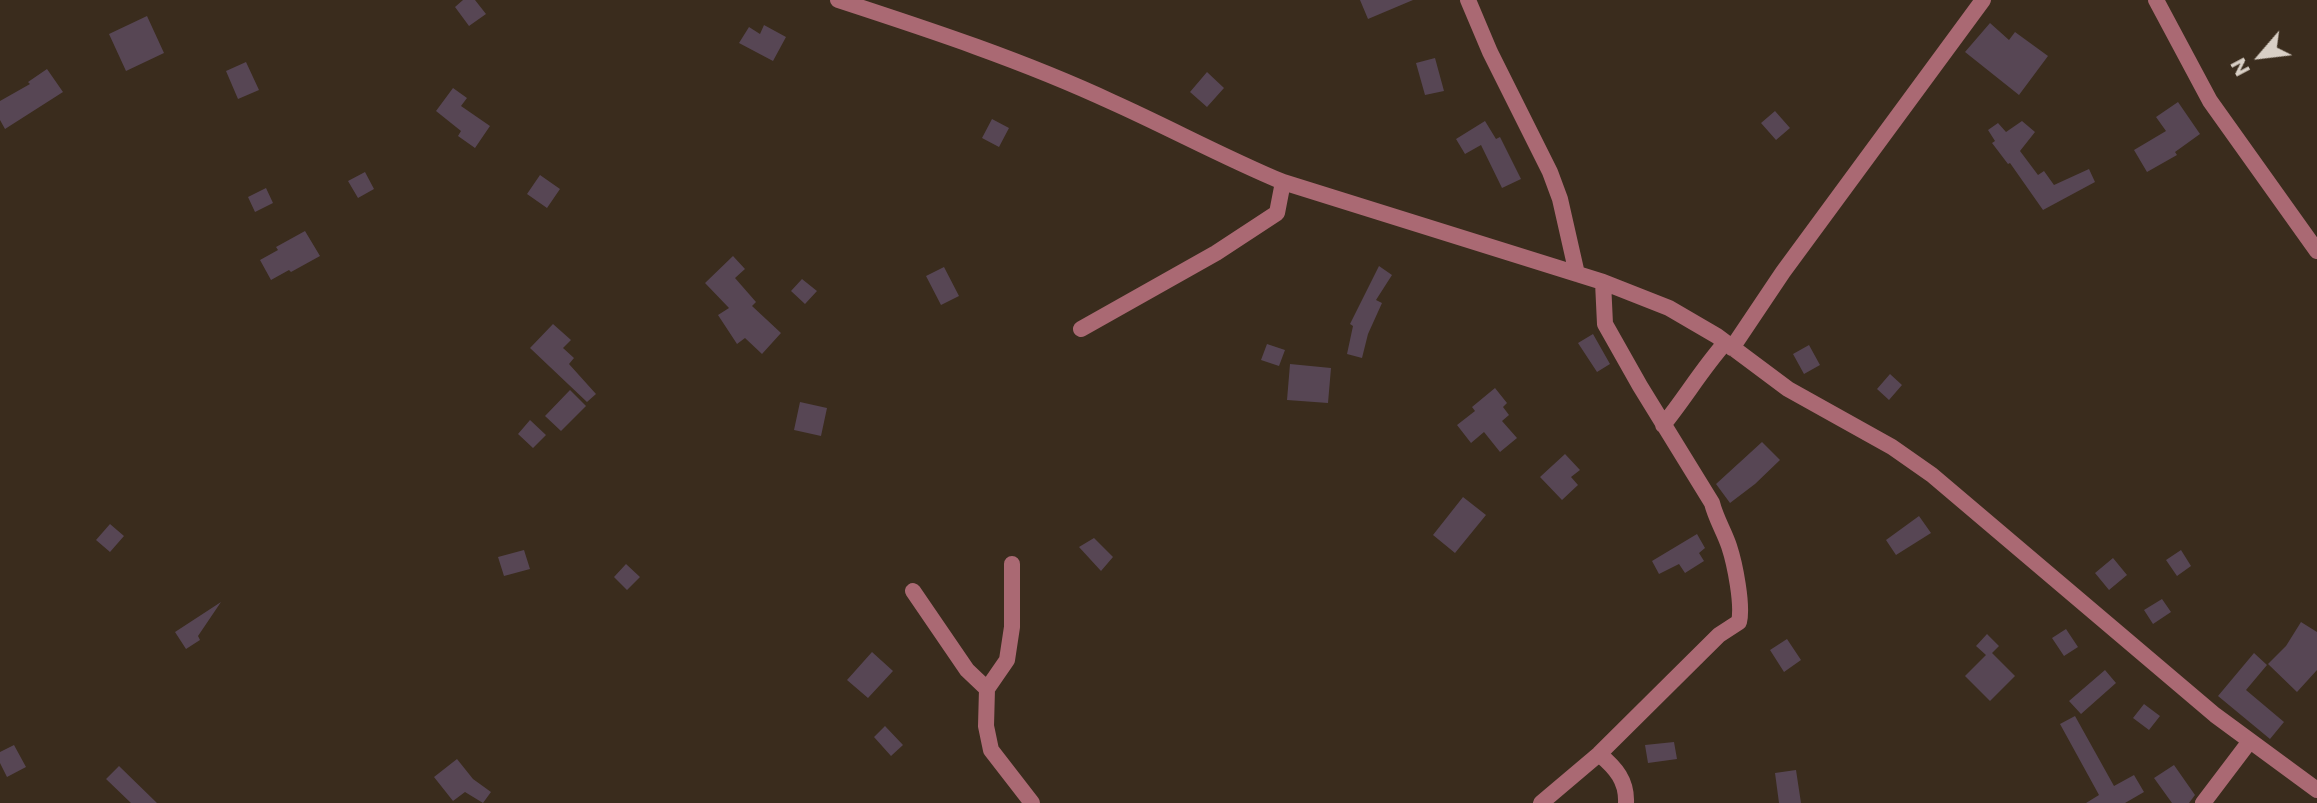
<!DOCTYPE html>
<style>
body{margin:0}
#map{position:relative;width:2317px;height:803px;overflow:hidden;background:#3a2c1d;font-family:Commissioner,sans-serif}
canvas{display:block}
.north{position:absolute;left:2221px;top:16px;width:80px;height:80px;-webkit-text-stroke:6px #3a2c1d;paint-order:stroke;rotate:242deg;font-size:22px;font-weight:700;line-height:32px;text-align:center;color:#d9d0c6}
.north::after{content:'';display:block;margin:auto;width:28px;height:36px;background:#d9d0c6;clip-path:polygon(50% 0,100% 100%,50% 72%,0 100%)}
</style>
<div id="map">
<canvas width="2317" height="803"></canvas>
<div class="north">N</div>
</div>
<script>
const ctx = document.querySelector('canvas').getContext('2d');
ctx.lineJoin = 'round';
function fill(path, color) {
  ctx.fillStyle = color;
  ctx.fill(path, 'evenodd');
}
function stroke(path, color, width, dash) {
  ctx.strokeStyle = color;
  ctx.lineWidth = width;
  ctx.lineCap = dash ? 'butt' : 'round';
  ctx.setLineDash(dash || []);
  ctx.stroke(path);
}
const building = new Path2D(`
 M463 0H475L486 14 469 26 455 7Z
 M1360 0H1413L1368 19Z
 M147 16 164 53 126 71 109 34Z
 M1990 23 2009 40 2015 32 2048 56 2019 95 1965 52Z
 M764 25 786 37 773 61 739 43 749 27 760 34Z
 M1435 58 1444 91 1425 95 1416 63Z
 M246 62 259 90 238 99 226 71Z
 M47 69 63 92 5 129 0 120V101L30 84 28 82Z
 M1207 72 1224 88 1207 107 1190 92Z
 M453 88 467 98 461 106 490 126 475 148 458 136 461 131 436 111Z
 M2178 102 2200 134 2175 152 2177 155 2147 172 2134 150 2166 131 2156 117Z
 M1775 111 1790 128 1776 140 1761 123Z
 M992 119 1009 128 999 147 982 138Z
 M1485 121 1496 139 1500 137 1521 179 1502 188 1481 145 1465 154 1456 139Z
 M2022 121 2035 132 2020 151 2038 175 2044 171 2054 185 2089 169 2095 182 2043 210 2010 163 2008 164 1992 143 1995 141 1988 130 1998 123 2006 132Z
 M365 172 374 189 358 198 348 181Z
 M540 175 560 189 547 208 527 194Z
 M266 188 273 203 255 212 248 197Z
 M305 231 320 256 291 272 289 270 271 280 260 260 278 250 276 247Z
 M733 256 745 269 735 278 756 302 752 306 781 333 762 354 745 338 737 344 718 315 729 308 705 283Z
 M1379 266 1392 275 1376 300 1382 303 1368 334 1362 358 1347 354 1353 326 1350 324Z
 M944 267 959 296 941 305 926 276Z
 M802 279 817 291 805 304 791 291Z
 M553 324 571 340 563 348 574 358 569 364 596 394 587 402 530 348Z
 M1593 334 1610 364 1597 372 1578 343Z
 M1267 344 1285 350 1279 366 1261 360Z
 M1809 345 1820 365 1804 374 1793 354Z
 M1290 364 1331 368 1328 403 1287 400Z
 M1890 374 1902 385 1889 400 1877 389Z
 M1495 388 1507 403 1503 407 1509 415 1502 421 1517 438 1500 452 1484 432 1471 443 1457 425 1475 411 1472 407Z
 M570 390 586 406 561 431 545 416Z
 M800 402 827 408 821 436 794 430Z
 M530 420 546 435 533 448 518 434Z
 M1762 442 1780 460 1755 484 1730 503 1716 484Z
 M1565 454 1580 470 1571 477 1578 485 1562 500 1540 477Z
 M1463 497 1486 515 1455 553 1433 535Z
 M1919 516 1931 533 1896 555 1886 540Z
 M110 524 124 536 110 552 96 540Z
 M1697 534 1705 548 1699 553 1704 561 1685 573 1679 564 1659 574 1652 561Z
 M1094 538 1113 557 1101 571 1079 547Z
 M524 550 530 569 504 576 498 557Z
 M2181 550 2191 566 2177 576 2166 560Z
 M2113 558 2127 575 2109 590 2095 573Z
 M626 564 640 577 627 590 614 577Z
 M2162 599 2171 612 2153 624 2144 610Z
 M221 602 198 636 200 640 186 649 175 632Z
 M2301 622 2317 632V670L2297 692 2268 664 2286 646Z
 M2066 629 2078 647 2064 656 2052 638Z
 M1987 634 1999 646 1992 653 2015 676 1990 701 1965 676 1986 655 1976 646Z
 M1787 639 1801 660 1784 672 1770 650Z
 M872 652 893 671 868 698 847 680Z
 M2254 653 2267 665 2246 690 2284 722 2270 739 2218 696Z
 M2105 670 2116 683 2081 714 2069 701Z
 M2144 704 2160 716 2149 730 2133 718Z
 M2075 716 2114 786 2134 775 2144 792 2125 803H2086L2099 795 2060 724Z
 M885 726 903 745 891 756 874 737Z
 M1674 742 1677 759 1648 763 1645 745Z
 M14 745 26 767 7 777 0 763V752Z
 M457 759 473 779 491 792 483 803 465 792 453 801 434 777Z
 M2174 765 2195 795 2189 803H2172L2154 778Z
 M119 766 157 803H131L106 779Z
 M1796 770 1801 803H1779L1775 773Z`);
const street = new Path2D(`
 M838 0C930 30 1024 61 1112 102 1170 128 1225 158 1283 182L1603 282 1669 308 1717 336 1788 389 1892 447 1932 475 2215 715 2317 790
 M1468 0 1490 52 1550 172 1560 199 1577 274
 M2156 0 2210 101 2317 251
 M1081 329 1216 253 1277 213 1283 182
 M1732 348 1783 272 1983 0
 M1663 425C1685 398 1702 369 1725 343
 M1012 564V627L1007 660 987 689 986 726 991 750 1032 803
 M913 591 967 670 987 689
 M1599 754C1616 768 1627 781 1626 803
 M1541 803 1599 754 1719 635 1739 622C1743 605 1735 564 1729 546 1724 531 1716 519 1712 503L1640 386 1605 324 1603 282
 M2203 803 2250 741`);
fill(building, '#574654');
stroke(street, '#aa6973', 16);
</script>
